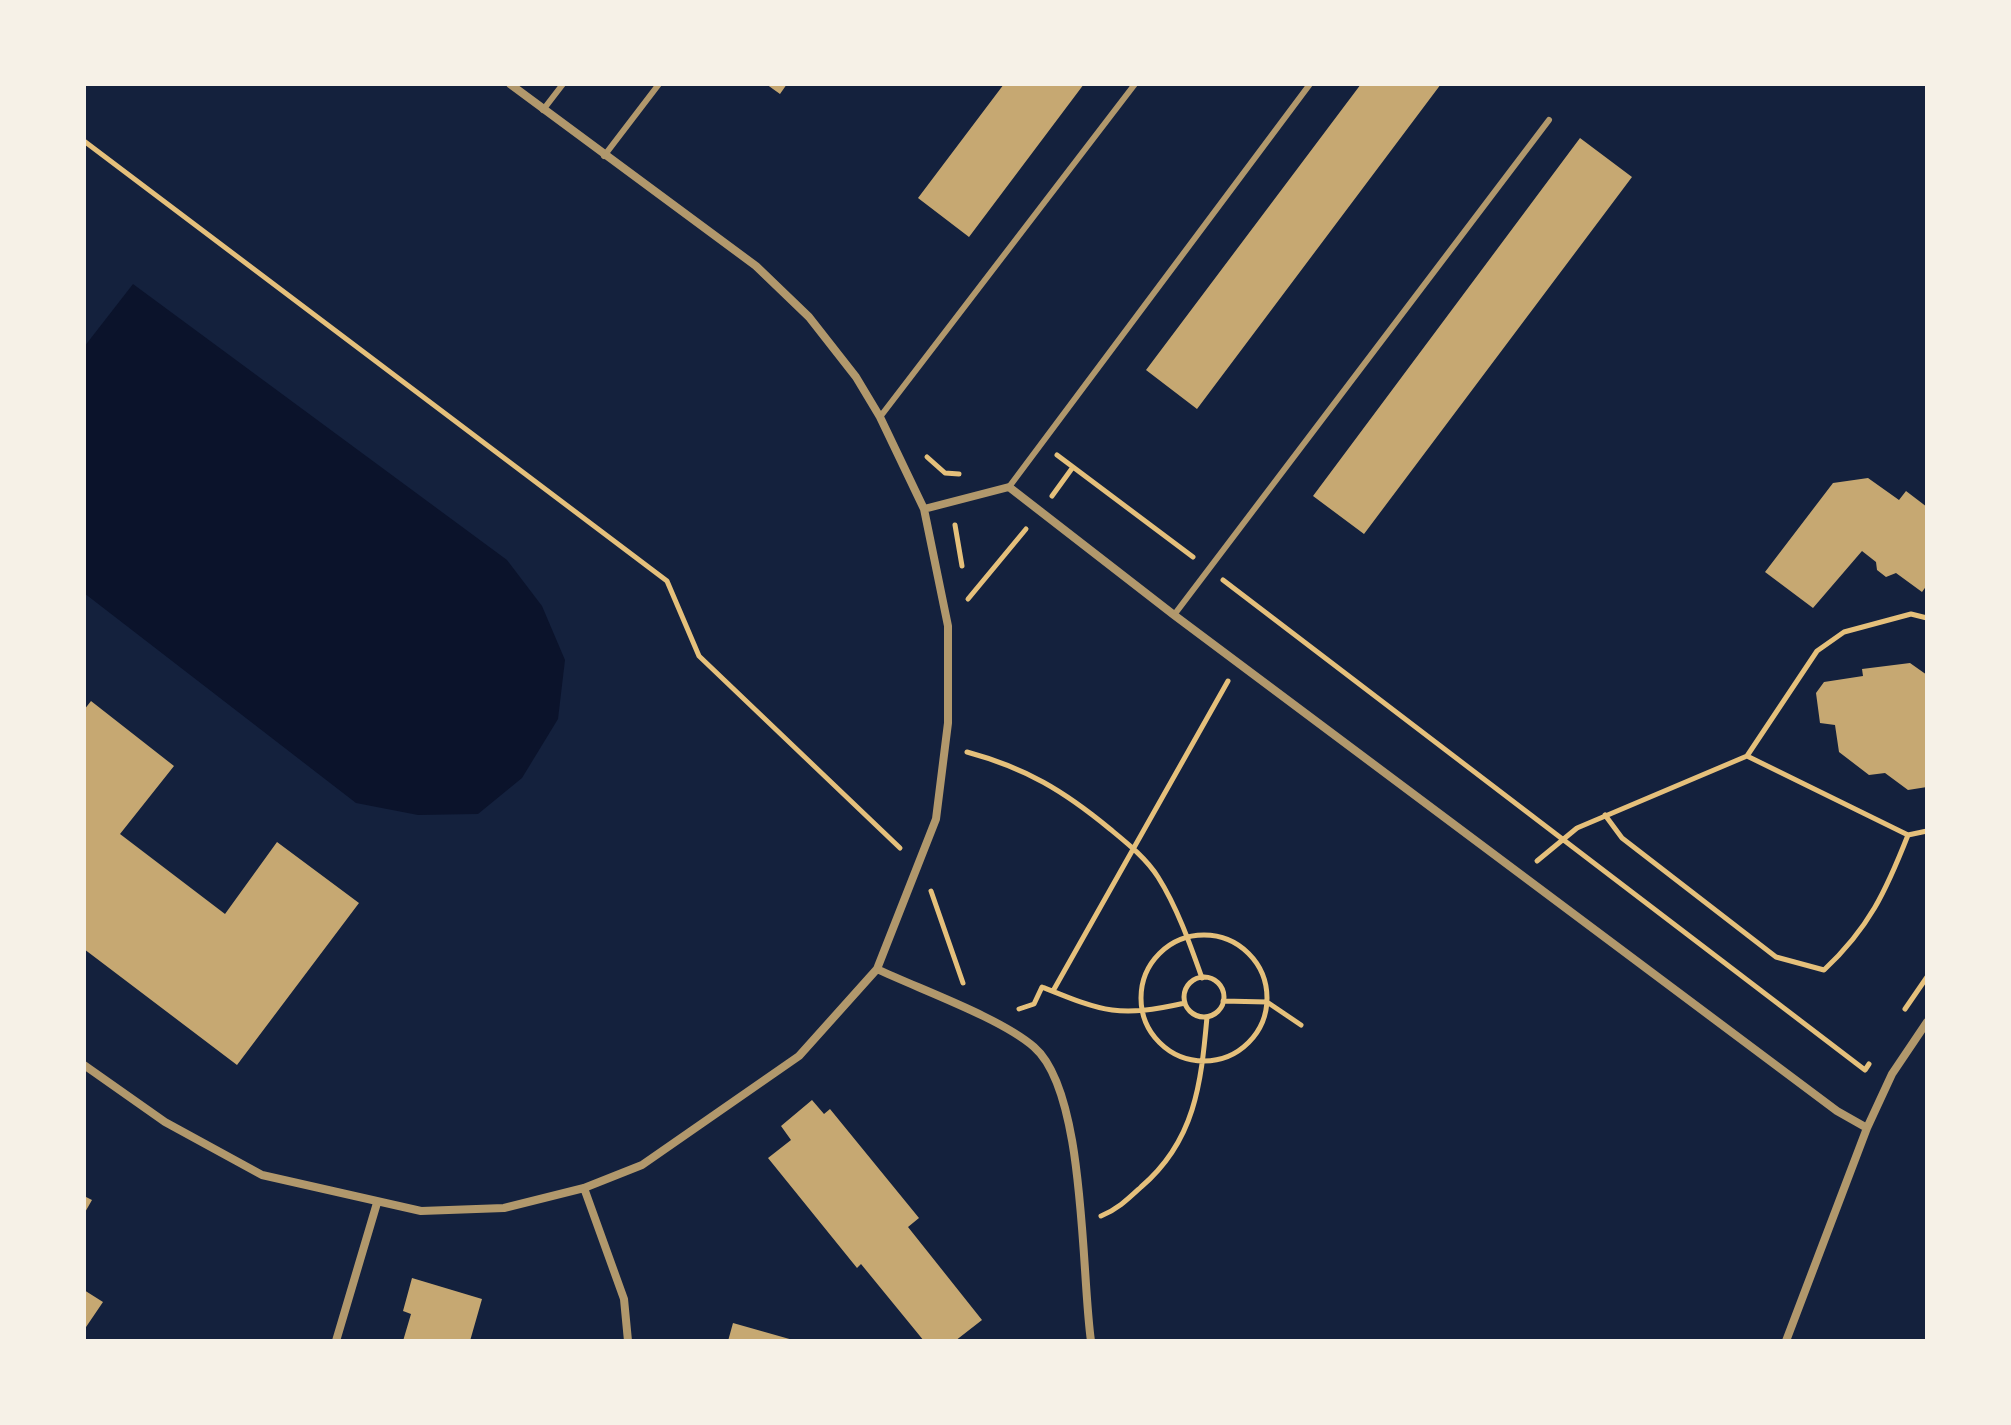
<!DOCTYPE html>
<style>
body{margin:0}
#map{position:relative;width:2011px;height:1425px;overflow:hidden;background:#14213d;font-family:Literata,serif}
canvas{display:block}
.frame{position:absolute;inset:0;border:86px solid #f6f1e7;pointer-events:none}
</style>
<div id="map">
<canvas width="2011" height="1425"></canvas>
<div class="frame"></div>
</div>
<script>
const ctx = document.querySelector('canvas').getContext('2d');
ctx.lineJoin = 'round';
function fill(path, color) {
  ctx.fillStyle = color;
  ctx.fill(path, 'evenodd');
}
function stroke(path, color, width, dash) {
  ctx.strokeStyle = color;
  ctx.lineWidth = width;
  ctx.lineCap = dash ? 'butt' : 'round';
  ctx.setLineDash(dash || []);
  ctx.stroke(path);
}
const water = new Path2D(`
 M133 284 507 560 542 606 565 660 558 719 522 778 478 814 418 815 356 803 84 593V347Z`);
const building = new Path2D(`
 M766 84H787L780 94Z
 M1004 84H1084L969 237 918 198Z
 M1361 84H1441L1197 409 1146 370Z
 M1580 138 1632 177 1364 534 1313 496Z
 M1868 478 1899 500 1906 491 1927 507V585L1922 592 1896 573 1886 577 1877 570 1876 562 1862 551 1813 608 1765 572 1833 483Z
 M1910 663 1927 675V787L1908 790 1885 773 1869 775 1839 752 1835 725 1820 723 1816 693 1824 682 1863 676 1862 669Z
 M91 701 174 766 120 834 225 914 277 842 359 903 237 1065 84 949V710Z
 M812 1100 824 1114 830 1109 919 1218 908 1227 982 1320 955 1341H924L861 1264 857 1268 768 1158 791 1140 781 1126Z
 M84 1196 92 1200 84 1214Z
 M412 1278 482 1299 470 1341H403L411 1314 403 1311Z
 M84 1290 103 1302 84 1330Z
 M733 1323 793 1340V1341H728Z`);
const path = new Path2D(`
 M84 141 667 581 699 656 900 848
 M1057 455 1193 557
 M927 457 945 473 959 474
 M1052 496 1073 467
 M955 525 962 566
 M1223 580 1865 1070 1869 1064
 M968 599 1026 529
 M967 752C1026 768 1064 791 1110 829 1127 843 1146 858 1158 877 1177 907 1190 944 1202 978
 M1747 756 1817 651 1844 632 1911 614 1927 618
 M1605 815 1622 838 1776 957 1824 970C1869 928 1886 891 1908 835
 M1537 861 1577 828 1747 756 1908 835 1927 831
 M931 891 963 983
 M1141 998a63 63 0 1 1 126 0a63 63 0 1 1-126 0Z
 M1184 997a20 20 0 1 1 40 0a20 20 0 1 1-40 0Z
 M1053 991 1228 681
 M1223 1001 1267 1002 1301 1025
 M1019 1009 1034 1004 1042 987C1104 1012 1118 1018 1185 1003
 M1905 1009 1927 977
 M1101 1216C1118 1209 1128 1199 1141 1187 1195 1141 1201 1084 1207 1017`);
const service = new Path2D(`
 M543 110 563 84
 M604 156 659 84
 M880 417 1135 84
 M1009 487 1310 84
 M1174 615 1549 120`);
const minor = new Path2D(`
 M924 509 1009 487 1174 615 1837 1111 1867 1128
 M877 969C919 989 1001 1018 1034 1047 1086 1092 1081 1272 1091 1341
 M84 1065 165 1122 262 1175 421 1211 504 1208 584 1188 642 1165 799 1056 877 969 936 819 948 723V626L924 509 880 417 856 377 809 317 756 266 510 84
 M584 1188 624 1299 628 1341
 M336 1341 377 1203
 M1786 1341 1867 1128 1892 1074 1927 1022`);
fill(water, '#0b132b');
fill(building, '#c6a872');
stroke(path, '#e5c07b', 5);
stroke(service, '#b1986c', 6);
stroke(minor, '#b1986c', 8);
</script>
